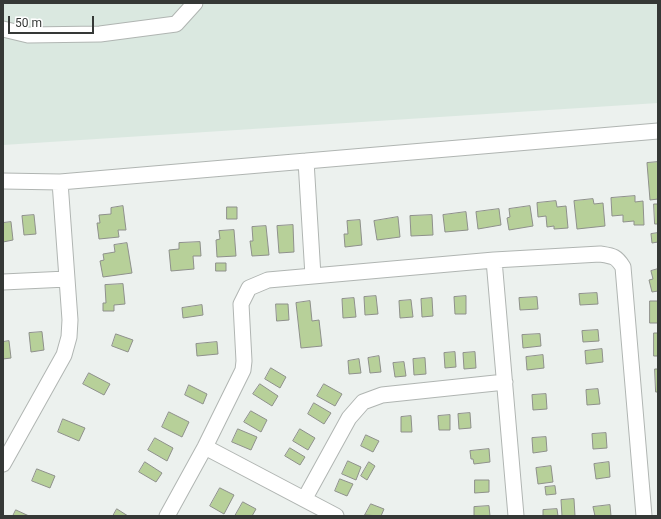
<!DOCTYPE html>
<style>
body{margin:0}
#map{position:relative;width:661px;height:519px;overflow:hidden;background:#ecf1ee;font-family:Roboto,sans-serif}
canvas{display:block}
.frame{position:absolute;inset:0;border:4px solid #353836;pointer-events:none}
.scale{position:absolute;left:8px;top:16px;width:86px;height:18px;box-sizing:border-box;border:2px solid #353836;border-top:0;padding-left:5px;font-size:12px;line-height:14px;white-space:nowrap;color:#353836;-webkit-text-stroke:3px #fff;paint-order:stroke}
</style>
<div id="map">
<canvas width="661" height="519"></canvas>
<div class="frame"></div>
<div class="scale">50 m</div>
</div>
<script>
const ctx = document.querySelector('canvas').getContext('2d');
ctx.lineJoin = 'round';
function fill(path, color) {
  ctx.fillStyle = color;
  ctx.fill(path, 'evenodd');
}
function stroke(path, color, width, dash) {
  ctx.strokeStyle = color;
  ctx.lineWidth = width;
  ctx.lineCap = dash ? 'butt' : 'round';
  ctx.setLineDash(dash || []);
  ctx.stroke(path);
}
const built = new Path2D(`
 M3 3H658V103L3 145Z`);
const building = new Path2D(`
 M658 162V199L650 200 647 163Z
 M635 196V202L643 201 644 225H634V221L623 222V215L612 216 611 198Z
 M593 199 594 204 603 203 605 226 577 229 574 201Z
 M556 201 557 207 566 206 568 228 554 229V226L547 227 546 216 538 217 537 203Z
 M654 204H658V224H655Z
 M123 206 126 230H118L119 237 99 239 97 223H100L99 215 111 214V208Z
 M530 206 533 226 509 230 507 218 510 217 509 209Z
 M227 207H237V219H227Z
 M499 209 501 225 478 229 476 212Z
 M466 212 468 230 445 232 443 215Z
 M34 215 36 234 24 235 22 216Z
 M432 215 433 235 411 236 410 216Z
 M398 217 400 237 377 240 374 221Z
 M360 220 362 245 345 247 344 234H348L347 221Z
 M11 222 13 240 3 242V223Z
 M293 225 294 252 279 253 277 226Z
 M266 226 269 255 252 256 250 241H253L252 227Z
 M234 230 236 256 217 257 216 240 220 239 219 231Z
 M658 233V242L652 243 651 234Z
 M200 242 201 256H193L194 269 171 271 169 250 179 249V243Z
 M127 243 132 273 103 277 100 261 104 260 103 254 115 252 114 245Z
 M216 263H226V271H216Z
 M658 269V291L652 292 649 280 653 279 651 271Z
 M123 284 125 304 114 305V311H103V303H106L105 285Z
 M597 293 598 304 580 305 579 294Z
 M376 296 378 314 365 315 364 297Z
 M466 296V314H455L454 297Z
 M537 297 538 309 520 310 519 298Z
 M354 298 356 317 343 318 342 299Z
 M432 298 433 316 422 317 421 299Z
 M411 300 413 317 400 318 399 301Z
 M310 301 312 321 319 320 322 346 301 348 296 303Z
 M650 301H658V323H650Z
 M276 304H288L289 320 277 321Z
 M202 305 203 315 183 318 182 308Z
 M598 330 599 341 583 342 582 331Z
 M42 332 44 350 31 352 29 333Z
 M654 333H658V356H654Z
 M116 334 133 340 128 352 112 346Z
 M540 334 541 346 523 348 522 335Z
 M9 341 11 358 3 359V342Z
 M217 342 218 354 197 356 196 344Z
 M602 349 603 362 586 364 585 351Z
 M455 352 456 367 445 368 444 353Z
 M475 352 476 368 464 369 463 353Z
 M543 355 544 368 527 370 526 357Z
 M379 356 381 372 370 373 368 358Z
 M425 358 426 374 414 375 413 359Z
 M359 359 361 373 349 374 348 361Z
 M404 362 406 376 395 377 393 363Z
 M271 368 286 377 280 388 265 379Z
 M655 369H658V392H656Z
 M89 373 110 384 104 395 83 384Z
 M260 384 278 396 272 406 253 394Z
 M324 384 342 394 335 406 317 396Z
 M189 385 207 394 203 404 185 395Z
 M598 389 600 404 587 405 586 390Z
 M546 394 547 409 533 410 532 395Z
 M314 403 331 413 324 424 308 414Z
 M251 411 267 420 261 432 244 422Z
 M169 412 189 422 182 437 162 427Z
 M470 413 471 428 459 429 458 414Z
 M450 415V430H439L438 416Z
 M411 416 412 432H401V417Z
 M63 419 85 428 79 441 58 432Z
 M238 429 257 437 251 450 232 442Z
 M300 429 315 438 308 450 293 441Z
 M606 433 607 448 593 449 592 434Z
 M366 435 379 441 373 452 361 446Z
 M546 437 547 451 533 453 532 438Z
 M155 438 173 448 167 461 148 450Z
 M290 448 305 457 300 465 285 456Z
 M489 449 490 462 474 464 473 459H471L470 451Z
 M348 461 361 467 356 480 342 474Z
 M145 462 162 473 156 482 139 472Z
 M369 462 375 466 367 480 361 476Z
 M609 462 610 477 596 479 594 464Z
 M551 466 553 482 538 484 536 468Z
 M37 469 55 476 50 488 32 481Z
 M340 479 353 484 347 496 335 491Z
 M475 480H489V492L475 493Z
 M555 486 556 494 546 495 545 487Z
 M220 488 234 495 224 514 210 506Z
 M574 499 575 516H562L561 500Z
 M243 502 256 509 252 516H235Z
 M371 504 384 509 381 516 365 515Z
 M610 505 611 516H595L593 507Z
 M489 506 490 516H474V507Z
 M117 509 128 516H113Z
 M557 509 558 516H543V510Z
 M16 510 29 516H13Z`);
const minor = new Path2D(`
 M3 29 28 35 100 34 176 24 195 3
 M306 161 313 276
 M3 181 60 182 658 131
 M494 260 516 516
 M3 282 67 279
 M205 447 336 516
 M3 464 64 355 69 337 70 320 60 182
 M305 498 349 418 363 402 382 395 505 382
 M167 516 205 447 243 370 244 361 241 304 249 288 268 280 494 260 600 254C613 256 616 256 623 267L644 516`);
fill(built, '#dae8e0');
fill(building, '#b7d099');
stroke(building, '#8e908b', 1);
stroke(minor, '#b0b5b2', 17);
stroke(minor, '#fff', 15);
</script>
